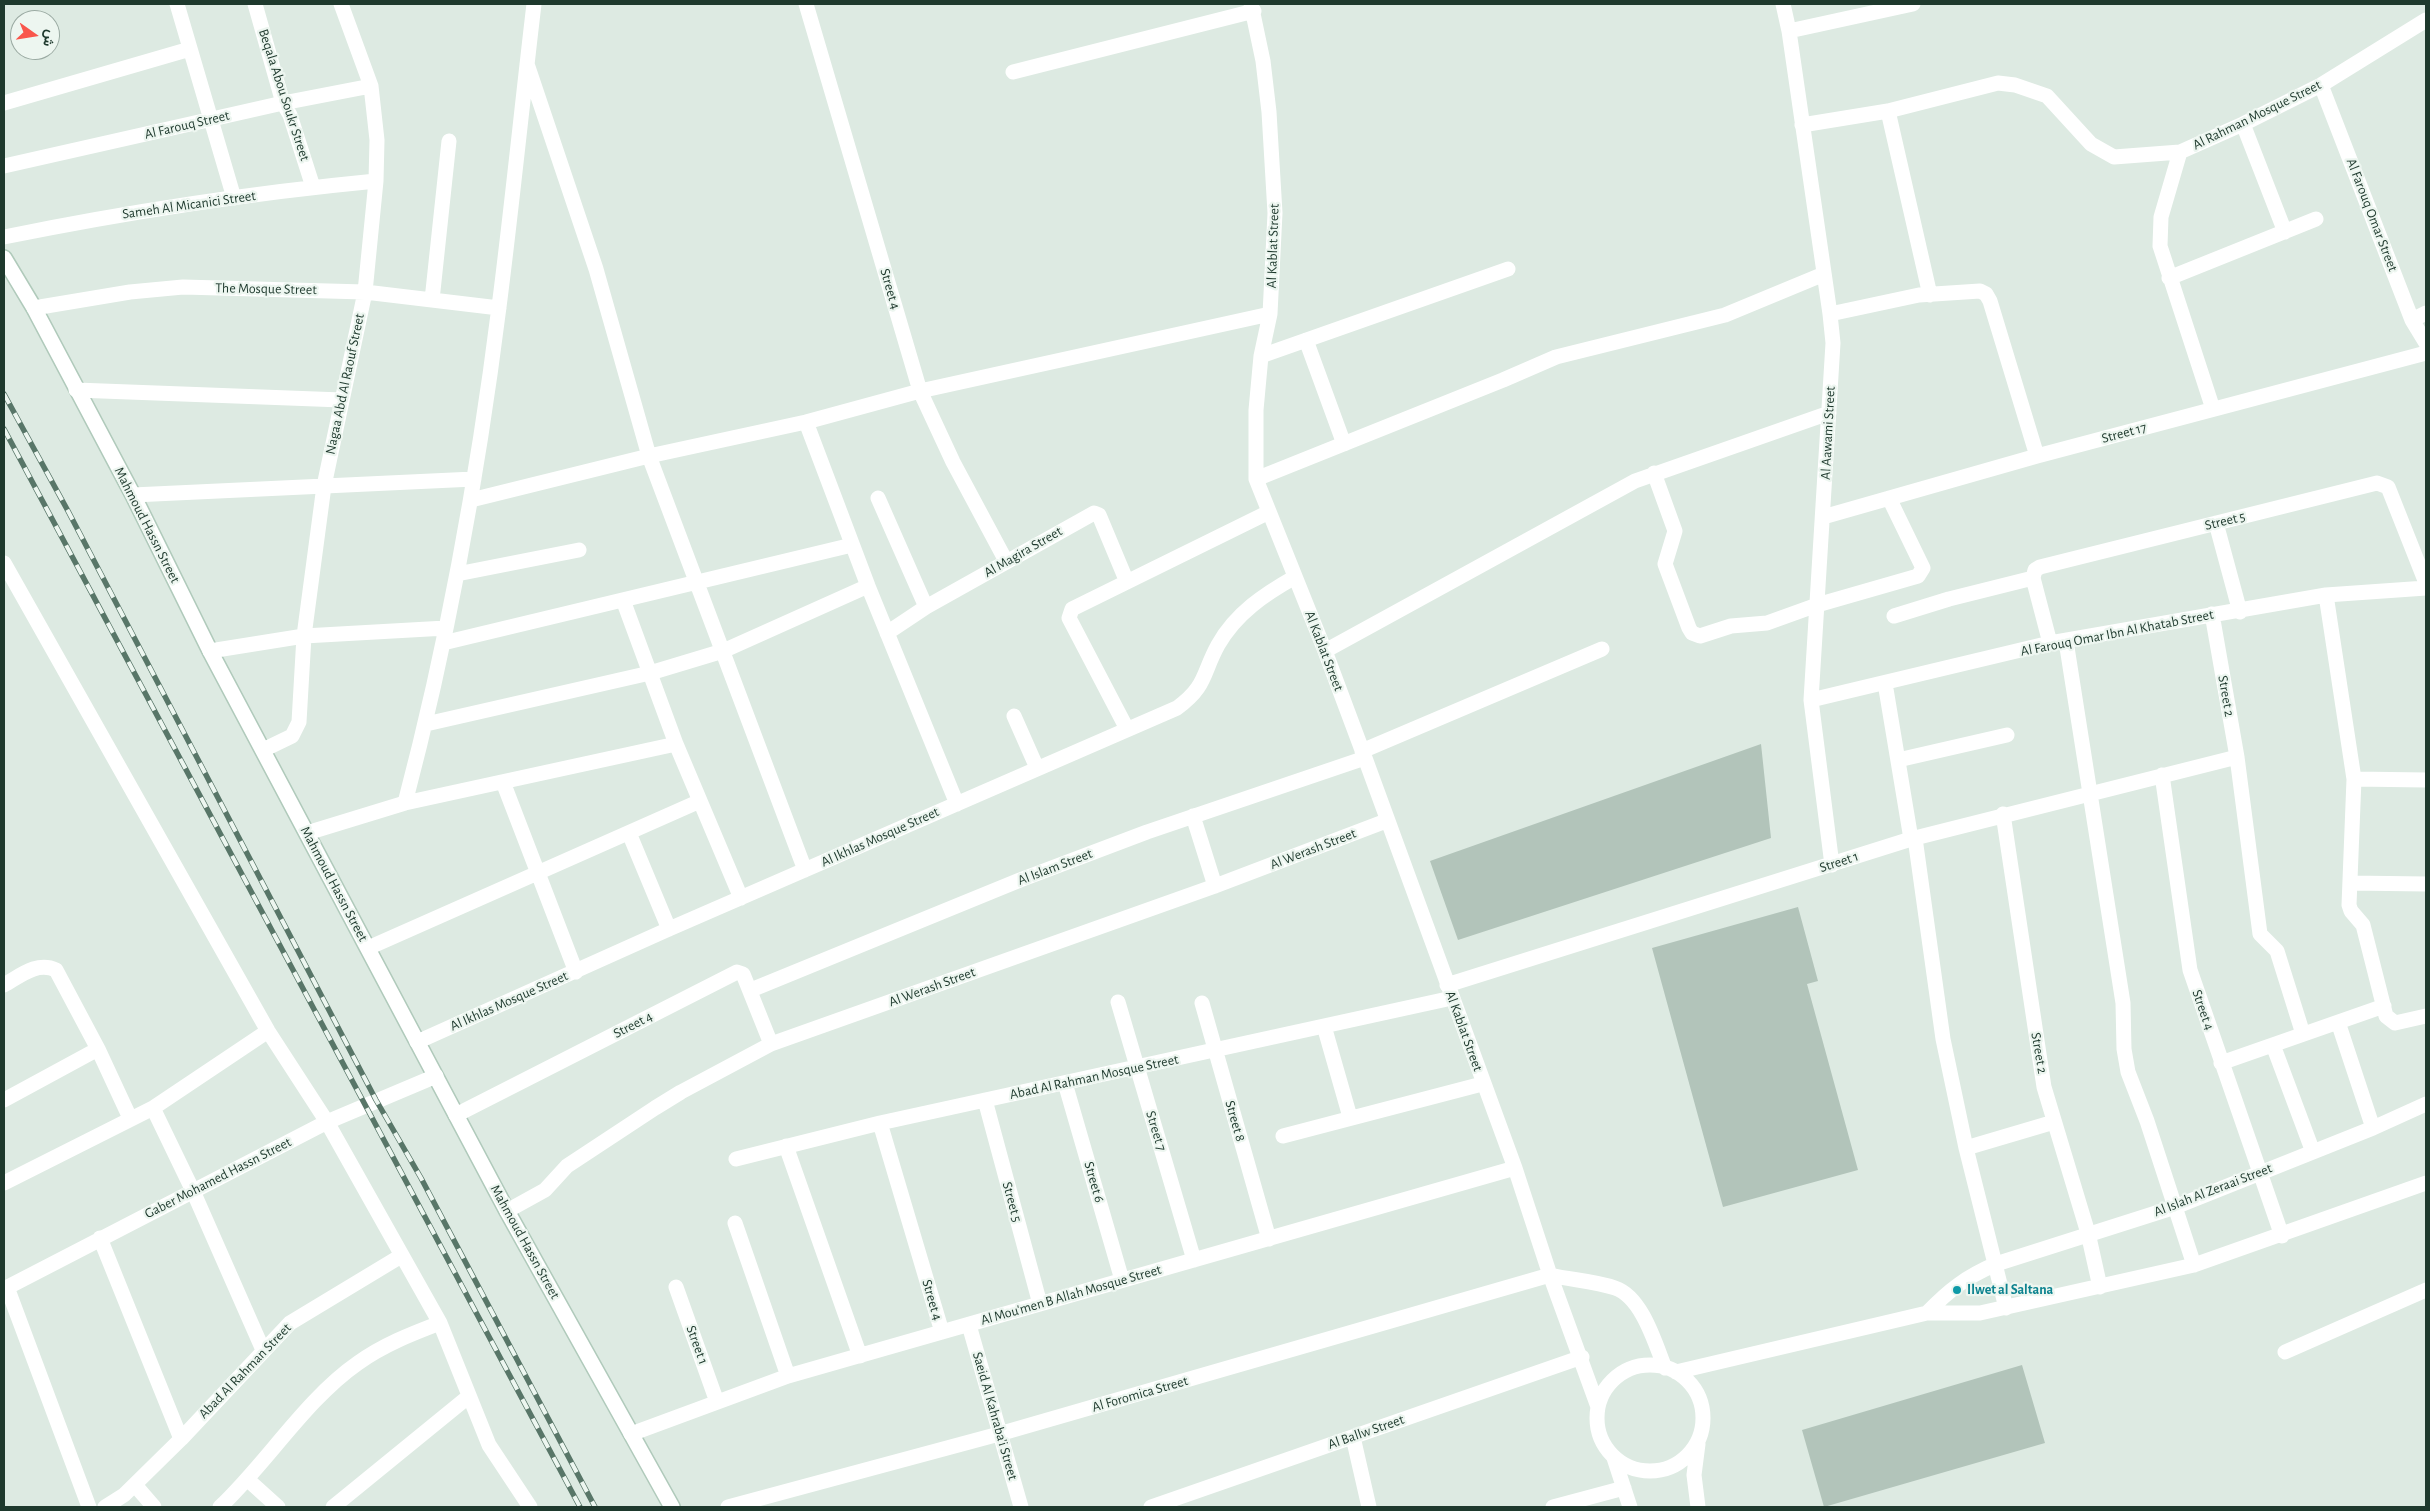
<!DOCTYPE html>
<meta charset="utf-8">
<style>
body{margin:0}
#map{position:relative;width:2430px;height:1511px;overflow:hidden;background:#ddeae2;font-family:"Alegreya Sans",Vazirmatn,sans-serif}
canvas{display:block}
.frame{position:absolute;inset:0;border:5px solid #1e392d;pointer-events:none}
.north{position:absolute;left:10px;top:10px;width:50px;height:50px;box-sizing:border-box;background:#edf6f0;border:1px solid #9aaaa2;border-radius:50%;rotate:103deg;font-size:14px;font-weight:700;line-height:20px;text-align:center;color:#1e392d}
.north::after{content:'';display:block;margin:auto;width:18px;height:22px;background:#f9564c;clip-path:polygon(50% 0,100% 100%,50% 72%,0 100%)}
</style>
<div id="map">
<canvas width="2430" height="1511"></canvas>
<div class="frame"></div>
<div class="north">ش</div>
</div>
<script>
const ctx = document.querySelector('canvas').getContext('2d');
ctx.lineJoin = 'round';
function fill(path, color) {
  ctx.fillStyle = color;
  ctx.fill(path, 'evenodd');
}
function stroke(path, color, width, dash) {
  ctx.strokeStyle = color;
  ctx.lineWidth = width;
  ctx.lineCap = dash ? 'butt' : 'round';
  ctx.setLineDash(dash || []);
  ctx.stroke(path);
}
function label(font, color, halo, rows, align = 'center') {
  ctx.font = font + ' "Alegreya Sans",sans-serif';
  ctx.lineWidth = 4.5;
  ctx.setLineDash([]);
  ctx.textBaseline = 'middle';
  ctx.strokeStyle = halo;
  ctx.fillStyle = color;
  for (const [text, x, y, turn = 0] of rows) {
    ctx.save();
    ctx.translate(x, y);
    ctx.rotate((+turn || 0) * Math.PI / 180);
    ctx.textAlign = isNaN(turn) ? turn : align;
    if (halo) ctx.strokeText(text, 0, 0);
    ctx.fillText(text, 0, 0);
    ctx.restore();
  }
}
const building = new Path2D(`
 M1761 744 1771 838 1458 940 1430 861Z
 M1798 907 1818 981 1807 984 1858 1170 1723 1207 1652 948Z
 M2022 1365 2045 1443 1824 1507 1802 1430Z`);
const street = new Path2D(`
 M177 4 234 198
 M255 4 283 103 290 115 313 187
 M806 4 920 391 953 462 1006 561
 M1251 4 1263 61 1269 112 1275 213 1270 314 1261 356 1256 410V479L1325 651 1365 758 1515 1168 1550 1275 1598 1407
 M1783 4 1789 31 1830 314 1833 343 1811 700 1832 865
 M1789 31 1913 4
 M527 64 596 269 649 456 805 870
 M1013 72 1254 11
 M2321 85 2412 320 2426 343
 M4 103 190 49
 M1888 111 1930 295
 M2243 124 2285 232
 M1802 125 1888 111 1998 83 2015 85 2047 96 2091 144 2114 157 2180 152 2243 124 2321 85 2426 20
 M2180 152 2161 217 2160 246 2213 409
 M4 166 283 103 371 86
 M4 237C127 212 251 193 376 181
 M2169 278 2316 219
 M432 300 449 141
 M34 308 130 292 183 287 365 292 499 308
 M1830 314 1919 295 1980 291 1986 294 1990 301 2037 456
 M2412 320 2426 313
 M1306 340 1344 444
 M1261 356 1508 269
 M76 390 342 400
 M806 422 868 586 957 804
 M1654 473 1675 531 1665 564 1689 628 1692 633 1700 636 1731 626 1767 623 1817 605 1918 576 1923 568 1889 498
 M1256 479 1503 380 1556 357 1725 315 1824 274
 M133 495 474 479
 M878 498 926 607
 M471 500 649 456 806 422 920 391 1270 314
 M1823 517 2037 456 2426 353
 M2216 523 2240 612
 M4 563 268 1031 327 1122 440 1323 489 1445 530 1507
 M457 574 579 550
 M2326 595 2354 779 2349 905 2351 911 2363 925 2386 1016 2395 1023 2426 1016
 M623 600 676 744 741 898
 M2212 614 2237 757 2260 934 2277 951 2303 1034
 M1894 616 1949 599 2033 578
 M887 633 926 607 1094 513 1099 515 1127 582
 M2066 641 2123 1003 2124 1049 2128 1072 2147 1121 2194 1265
 M443 643 852 545
 M2050 643 2033 578 2035 570 2040 567 2377 483 2388 487 2426 583
 M210 651 304 636 446 628
 M1325 651 1635 481 1829 413
 M1885 683 1911 839
 M1811 700 2050 643 2326 595 2426 588
 M1014 716 1037 768
 M426 724 650 673 723 651 868 586
 M1127 729 1069 618 1072 609 1269 512
 M263 750 292 736 299 722 304 636 324 486 365 292 376 181 377 140 371 86 341 4
 M1362 751 1602 649
 M1898 760 2007 735
 M2162 775 2190 970 2282 1236
 M2354 779 2426 780
 M503 782 576 972
 M405 803C448 640 478 474 499 307 512 206 522 105 534 4
 M2003 814 2044 1087 2088 1233 2100 1287
 M1193 816 1215 886
 M307 833 405 803 676 744
 M629 833 669 929
 M1915 838 1943 1039 1966 1148 2006 1308
 M2350 883 2426 884
 M368 948 700 801
 M4 985C20 976 37 961 56 970L98 1049
 M1447 985 1911 839 2237 757
 M751 990 1020 880 1147 832 1365 758
 M1118 1002 1194 1260
 M1202 1003 1269 1239
 M2338 1022 2373 1128
 M1324 1026 1350 1117
 M417 1042 669 929 1177 708C1207 686 1202 674 1218 645 1236 613 1265 594 1295 577
 M2273 1045 2313 1152
 M2221 1063 2384 1006
 M1065 1083 1122 1280
 M4 1100 98 1049 130 1118
 M985 1100 1040 1304
 M153 1108 193 1191 263 1350
 M456 1115 737 972 743 974 771 1044
 M880 1123 942 1332
 M1283 1136 1482 1084
 M786 1146 860 1356
 M1966 1148 2054 1122
 M736 1159 880 1123 1452 998
 M4 1183 153 1108 268 1031
 M507 1211 545 1190 567 1166 655 1108 681 1092 771 1044 1215 886 1386 821
 M735 1223 788 1376
 M100 1238 181 1439
 M7 1287 89 1507
 M676 1287 717 1402
 M4 1289 327 1122 436 1076
 M1927 1313C1949 1290 1966 1277 1996 1264L2175 1207 2373 1128 2426 1104
 M969 1325 1021 1507
 M2285 1352 2426 1290
 M1597 1418a53 53 0 1 1 106 0a53 53 0 1 1-106 0Z
 M1676 1372 1927 1313H1980L2194 1265 2426 1183
 M631 1434 788 1376 1515 1168
 M1353 1437 1369 1507
 M1698 1444 1694 1475 1698 1507
 M1614 1458 1630 1507
 M247 1479 278 1507
 M135 1485 154 1507
 M105 1507 124 1495 181 1439 290 1323 401 1256
 M220 1507C266 1464 306 1399 358 1363 383 1345 411 1334 440 1323
 M333 1507 468 1397
 M728 1507 999 1434 1550 1275C1571 1280 1595 1281 1615 1288 1642 1297 1655 1343 1665 1368
 M1151 1507 1582 1357
 M1553 1507 1624 1488`);
const secondary = new Path2D(`
 M4 258 34 308 133 495 210 651 507 1211 672 1507`);
const rail = new Path2D(`
 M4 394 68 511 376 1100 421 1178 595 1507
 M4 429 580 1507`);
const markers = [
 [1957,1290,5,"#0f9aa8"]
];
const streetNames = [
 ["Beqala Abou Soukr Street",284,95,72],
 ["Al Rahman Mosque Street",2257,115,-26],
 ["Al Farouq Street",187,125,-13],
 ["Sameh Al Micanici Street",189,205,-8],
 ["Al Farouq Omar Street",2372,215,69],
 ["Al Kablat Street",1273,246,-88],
 ["The Mosque Street",266,289,1],
 ["Street 4",890,289,74],
 ["Nagaa Abd Al Raouf Street",345,384,-78],
 ["Al Aawami Street",1828,433,-87],
 ["Street 17",2124,433,-15],
 ["Street 5",2225,521,-14],
 ["Mahmoud Hassn Street",147,525,63],
 ["Al Magira Street",1023,552,-30],
 ["Al Farouq Omar Ibn Al Khatab Street",2117,633,-11],
 ["Al Kablat Street",1324,651,69],
 ["Street 2",2226,696,80],
 ["Al Ikhlas Mosque Street",880,837,-24],
 ["Al Werash Street",1313,849,-21],
 ["Street 1",1839,862,-18],
 ["Al Islam Street",1055,867,-21],
 ["Mahmoud Hassn Street",334,884,62],
 ["Al Werash Street",932,987,-20],
 ["Al Ikhlas Mosque Street",509,1001,-24],
 ["Street 4",2203,1010,71],
 ["Street 4",633,1025,-27],
 ["Al Kablat Street",1464,1031,70],
 ["Street 2",2039,1053,80],
 ["Abad Al Rahman Mosque Street",1094,1077,-12],
 ["Street 8",1235,1121,74],
 ["Street 7",1156,1131,73],
 ["Gaber Mohamed Hassn Street",218,1178,-27],
 ["Street 6",1094,1182,74],
 ["Al Islah Al Zeraai Street",2213,1190,-21],
 ["Street 5",1012,1202,75],
 ["Mahmoud Hassn Street",525,1242,61],
 ["Al Mou'men B Allah Mosque Street",1071,1295,-16],
 ["Street 4",932,1300,74],
 ["Street 1",697,1345,70],
 ["Abad Al Rahman Street",245,1371,-46],
 ["Al Foromica Street",1140,1394,-16],
 ["Saeid Al Kahraba'i Street",995,1416,74],
 ["Al Ballw Street",1366,1432,-19]
];
const cultureNames = [
 ["Ilwet al Saltana",1967,1290]
];
fill(building, '#b2c4ba');
stroke(secondary, '#b0cabb', 18);
stroke(street, '#fff', 15);
stroke(secondary, '#fff', 15);
stroke(rail, '#587668', 5.5);
stroke(rail, '#edf6f0', 4, [11]);
for (const [x, y, r, color] of markers) {
  const dot = new Path2D();
  dot.arc(x, y, r, 0, 2 * Math.PI);
  ctx.fillStyle = color;
  ctx.fill(dot);
  stroke(dot, '#edf6f0', 2);
}
label('14px', '#1e392d', '#edf6f0', streetNames);
label('bold 14px', '#0d838f', '#edf6f0', cultureNames, 'left');
</script>
